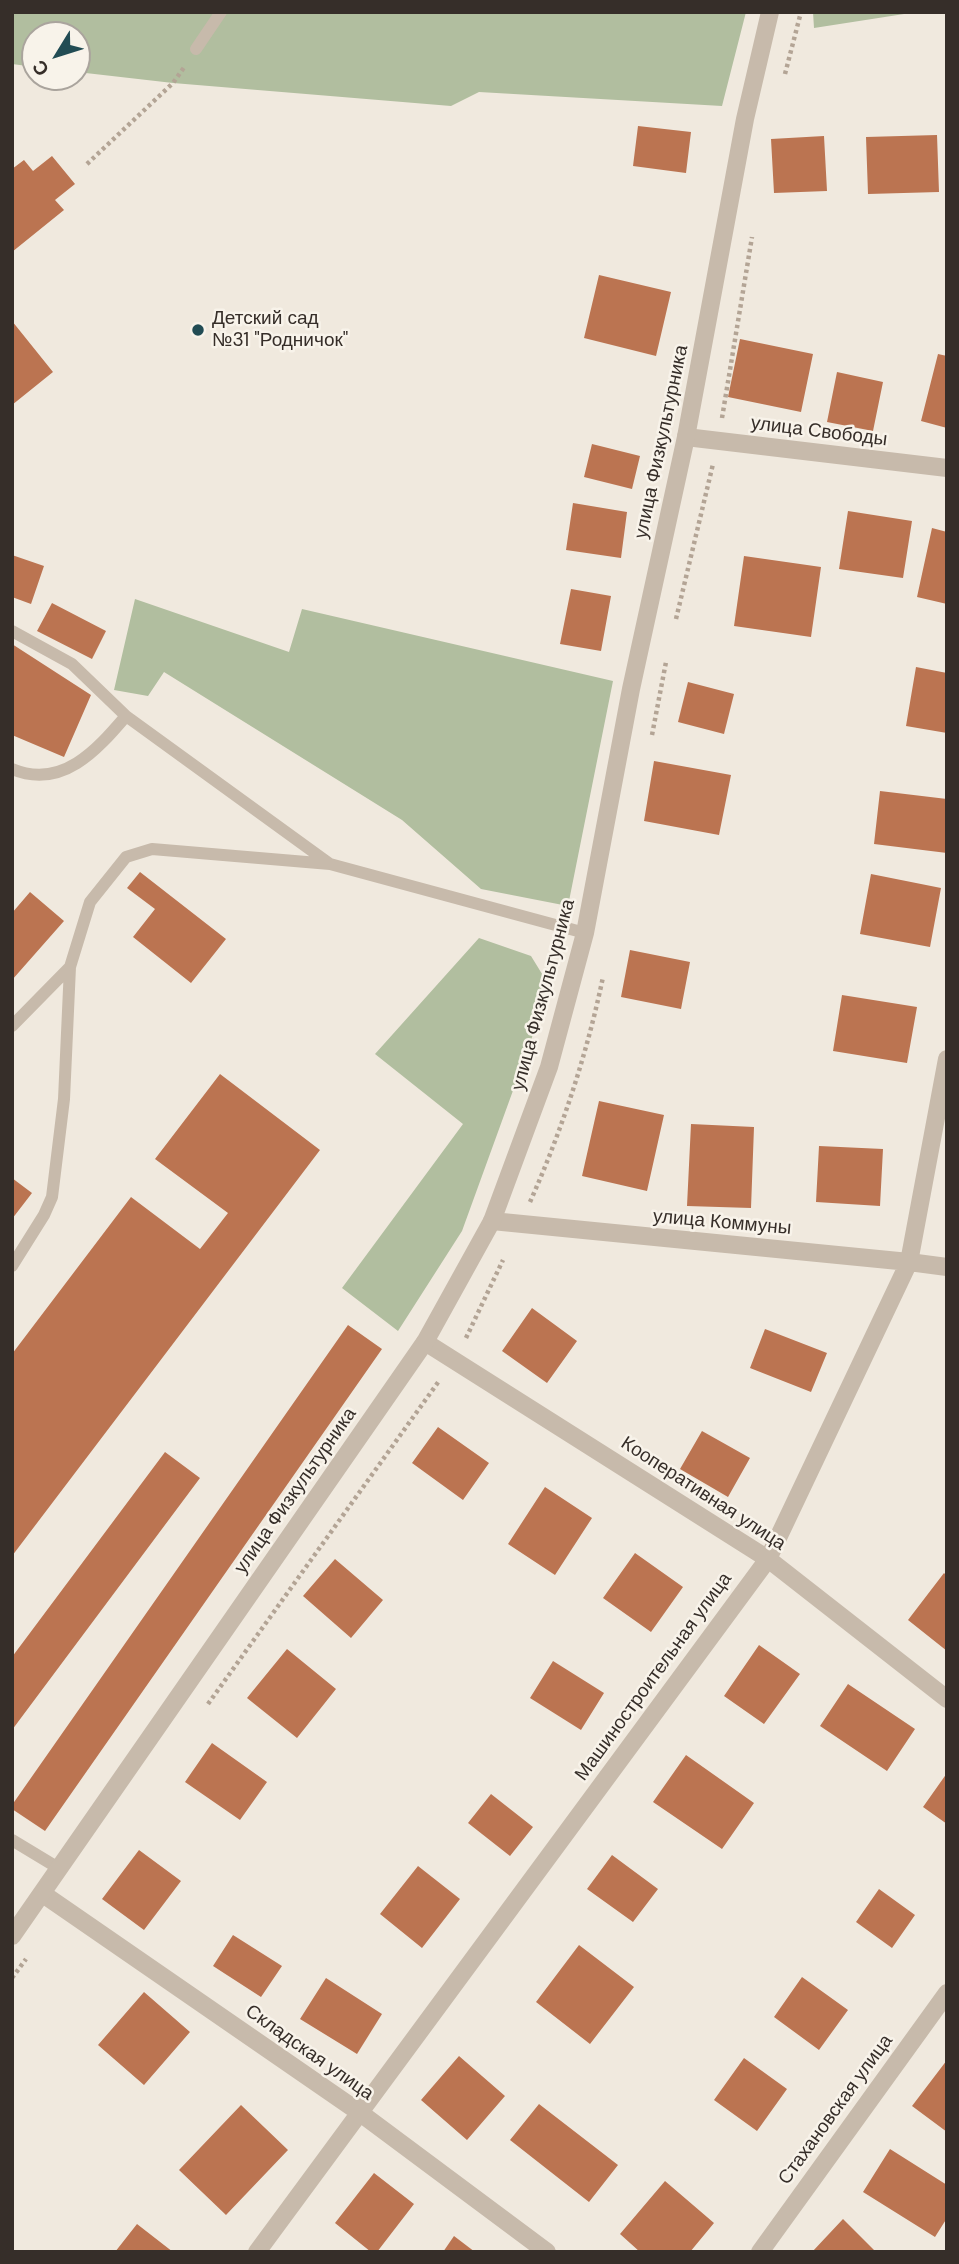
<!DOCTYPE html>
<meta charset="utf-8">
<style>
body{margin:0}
#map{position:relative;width:959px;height:2264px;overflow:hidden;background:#f0e9de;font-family:"DM Sans",sans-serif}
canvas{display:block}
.frame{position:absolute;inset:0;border:14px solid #362e29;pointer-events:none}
.north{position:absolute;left:21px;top:21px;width:70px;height:70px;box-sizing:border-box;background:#f8f3ea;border:2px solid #aaa49d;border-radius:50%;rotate:232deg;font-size:19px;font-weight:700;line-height:28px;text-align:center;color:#362e29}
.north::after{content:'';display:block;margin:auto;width:24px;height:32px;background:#224c54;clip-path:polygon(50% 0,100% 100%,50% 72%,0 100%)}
</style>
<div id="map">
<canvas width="959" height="2264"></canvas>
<div class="frame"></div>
<div class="north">С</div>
</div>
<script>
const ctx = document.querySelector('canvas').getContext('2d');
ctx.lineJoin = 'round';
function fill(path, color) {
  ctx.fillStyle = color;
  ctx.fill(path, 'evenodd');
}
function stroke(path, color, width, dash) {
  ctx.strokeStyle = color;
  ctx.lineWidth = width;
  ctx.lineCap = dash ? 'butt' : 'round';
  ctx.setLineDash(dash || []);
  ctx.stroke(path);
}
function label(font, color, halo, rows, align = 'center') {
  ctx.font = font + ' "DM Sans",sans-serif';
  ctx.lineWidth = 5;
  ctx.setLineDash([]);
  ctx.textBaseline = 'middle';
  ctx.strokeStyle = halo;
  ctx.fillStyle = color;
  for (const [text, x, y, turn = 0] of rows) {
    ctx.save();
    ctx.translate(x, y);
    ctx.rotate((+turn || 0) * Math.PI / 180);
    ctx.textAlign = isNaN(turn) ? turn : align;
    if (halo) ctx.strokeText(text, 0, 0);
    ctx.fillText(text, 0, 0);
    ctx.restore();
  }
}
const green = new Path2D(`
 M12 12H746L722 106 479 92 451 106 173 83 77 72V35H35V67L12 64Z
 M813 12H917L814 28Z
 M135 599 289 652 302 609 613 681 568 906 481 889 402 820 164 672 148 696 114 690Z
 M479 938 531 956 547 982 531 1041 462 1231 398 1331 342 1288 463 1124 375 1054Z`);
const building = new Path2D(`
 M638 126 691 132 686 173 633 166Z
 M937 135 939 192 868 194 866 137Z
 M824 136 827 191 774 193 771 139Z
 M52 156 75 184 55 200 64 210 12 252V169L24 160 33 171Z
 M599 275 671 292 656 356 584 338Z
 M12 321 53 372 12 405Z
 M740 339 813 354 801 412 728 397Z
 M938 354 947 356V428L921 421Z
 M837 372 883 382 873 431 827 422Z
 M592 444 640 456 632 489 584 477Z
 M573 503 627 512 621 558 566 550Z
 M848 511 912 521 903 578 839 569Z
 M932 528 947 532V604L917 597Z
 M12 555 44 566 31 604 12 597Z
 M744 556 821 567 811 637 734 626Z
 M571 589 611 596 601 651 560 644Z
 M52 603 106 631 92 659 37 631Z
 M12 644 91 695 64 757 12 735Z
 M916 667 947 673V733L906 726Z
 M688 682 734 694 724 734 678 722Z
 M654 761 731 775 719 835 644 821Z
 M880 791 947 799V853L874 844Z
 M140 872 226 939 191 983 133 937 155 909 127 888Z
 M871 874 941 888 930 947 860 934Z
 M30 892 64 921 12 980V913Z
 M630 950 690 962 681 1009 621 997Z
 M842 995 917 1007 907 1063 833 1051Z
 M220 1074 320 1150 12 1556V1354L131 1197 200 1249 228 1213 155 1159Z
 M599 1101 664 1115 647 1191 582 1176Z
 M691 1124 754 1127 751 1208 687 1206Z
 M819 1146 883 1149 880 1206 816 1202Z
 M12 1178 32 1193 12 1219Z
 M532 1308 577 1341 547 1383 502 1351Z
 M348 1325 382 1349 45 1831 12 1809V1805Z
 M765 1329 827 1353 811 1392 750 1368Z
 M438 1427 489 1463 463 1500 412 1463Z
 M702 1431 750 1458 728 1497 680 1469Z
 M165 1452 200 1478 12 1730V1657Z
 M545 1487 592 1518 555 1575 508 1544Z
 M635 1553 683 1587 651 1632 603 1598Z
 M335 1559 383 1600 351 1638 303 1596Z
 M944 1573 947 1576V1651L908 1620Z
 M759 1645 800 1674 764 1724 724 1696Z
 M287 1649 336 1689 297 1738 247 1698Z
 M553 1661 604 1693 581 1730 530 1698Z
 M848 1684 915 1729 887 1771 820 1726Z
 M212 1743 267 1782 240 1820 185 1782Z
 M686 1755 754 1803 722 1849 653 1802Z
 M947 1773V1824L923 1807Z
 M491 1794 533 1827 510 1856 468 1823Z
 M139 1850 181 1881 144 1930 102 1899Z
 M612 1855 658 1889 633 1922 587 1889Z
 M418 1866 460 1899 422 1948 380 1914Z
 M879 1889 915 1915 892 1948 856 1922Z
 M233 1935 282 1966 261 1997 213 1966Z
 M579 1945 634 1987 590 2044 536 2002Z
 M802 1977 848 2010 819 2050 774 2017Z
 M326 1978 382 2014 357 2054 300 2019Z
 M144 1992 190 2032 144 2085 98 2045Z
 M459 2056 505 2096 467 2140 421 2100Z
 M744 2058 787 2089 757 2131 714 2100Z
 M947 2060V2132L912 2106Z
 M539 2104 618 2165 589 2202 510 2140Z
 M241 2105 288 2150 226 2215 179 2170Z
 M890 2149 947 2185V2218L935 2237 863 2192Z
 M374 2173 414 2204 377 2252H371L335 2223Z
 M665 2181 714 2223 690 2252H640L620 2234Z
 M843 2219 876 2252H812Z
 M137 2224 173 2252H115Z
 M454 2236 475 2252H443Z`);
const path = new Path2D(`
 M785 74 801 12
 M87 164 173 83 185 66
 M722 418 752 237
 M676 619 713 464
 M652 735 666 662
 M530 1202C562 1130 587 1054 603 977
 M466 1338 503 1260
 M208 1704 439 1381
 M12 1978 26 1959`);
const service = new Path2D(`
 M196 49 221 12
 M12 631 72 664 126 716 330 864
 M12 769C62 790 97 750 126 716
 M12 1026 70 967 90 902 126 857 152 849 330 864 585 933
 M12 1266 44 1215 52 1197 64 1099 70 967
 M12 1840 60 1869`);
const minor = new Path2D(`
 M686 437 947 468
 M492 1221 909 1262 947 1267
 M425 1342 768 1559 947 1699
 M43 1894 359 2112 547 2252
 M257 2252 768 1559 909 1262 947 1059
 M760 2252 947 1993`);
const tertiary = new Path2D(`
 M12 1936 425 1342 492 1221 549 1067 585 933 631 689 686 437 745 119 770 12`);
const markers = [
 [198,330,7,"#224c54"]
];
const poiNames = [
 ["Детский сад",212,319],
 ["№31 \"Родничок\"",212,341]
];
const streetNames = [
 ["улица Свободы",819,432,7],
 ["улица Физкультурника",662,442,-78],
 ["улица Физкультурника",544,995,-75],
 ["улица Коммуны",722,1223,5],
 ["улица Физкультурника",296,1491,-55],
 ["Кооперативная улица",703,1494,33],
 ["Машиностроительная улица",654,1677,-54],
 ["Складская улица",309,2053,35],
 ["Стахановская улица",836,2110,-54]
];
fill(green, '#b1be9f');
fill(building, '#bb7451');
stroke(path, '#b3a495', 4.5, [3.5, 3.5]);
stroke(service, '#c7baab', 12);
stroke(minor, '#c7baab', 18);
stroke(tertiary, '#c7baab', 18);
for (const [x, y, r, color] of markers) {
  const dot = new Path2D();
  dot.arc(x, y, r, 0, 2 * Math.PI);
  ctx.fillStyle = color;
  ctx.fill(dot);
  stroke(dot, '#f8f3ea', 2.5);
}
label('19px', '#362e29', '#f8f3ea', poiNames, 'left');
label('19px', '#362e29', '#f8f3ea', streetNames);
</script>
